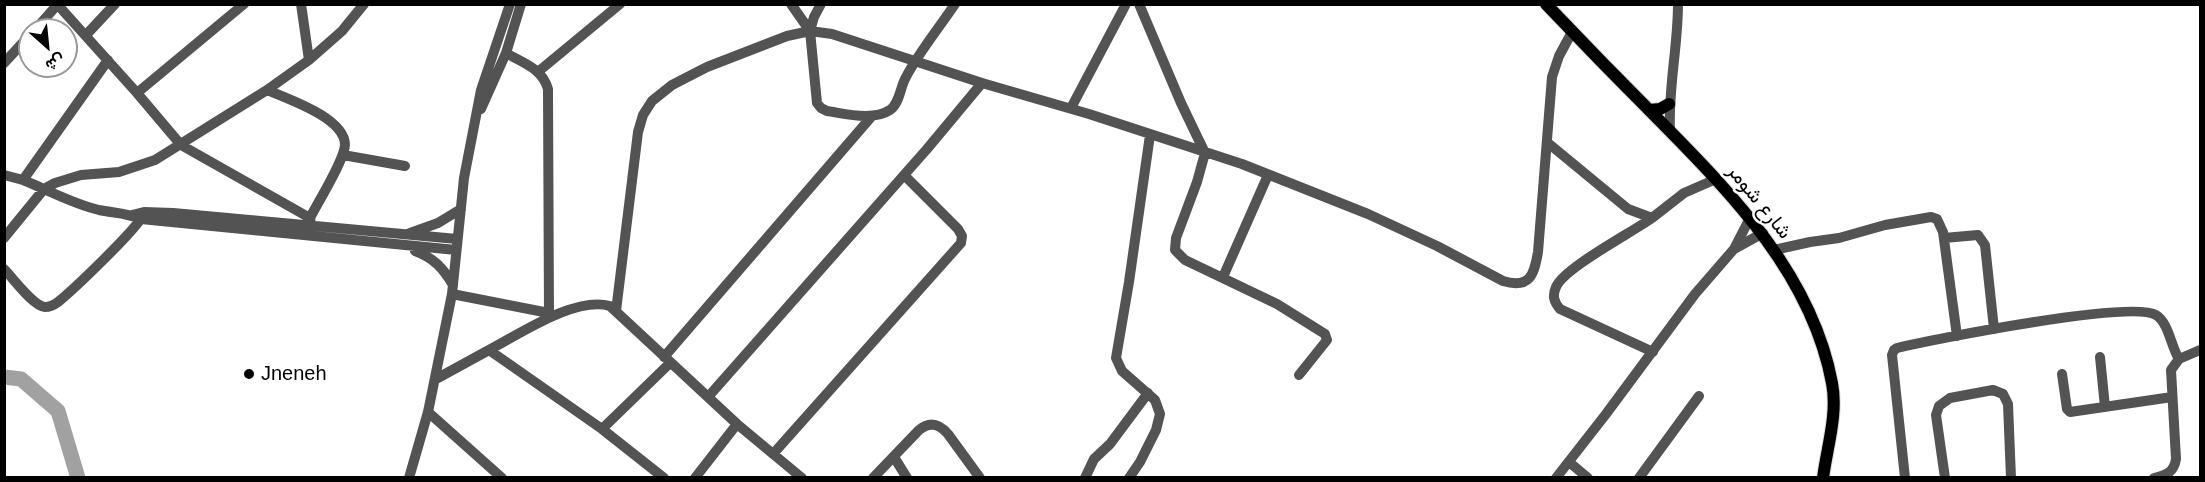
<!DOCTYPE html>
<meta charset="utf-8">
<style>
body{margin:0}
#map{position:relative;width:2205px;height:482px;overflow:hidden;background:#fff;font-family:Arial,Vazirmatn,sans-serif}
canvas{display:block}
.frame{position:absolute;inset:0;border:6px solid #000;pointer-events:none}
.north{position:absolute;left:18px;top:18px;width:60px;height:60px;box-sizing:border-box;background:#fff;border:2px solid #999;border-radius:50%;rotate:153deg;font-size:16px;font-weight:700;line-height:24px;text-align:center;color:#000}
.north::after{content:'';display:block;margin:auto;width:21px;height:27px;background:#000;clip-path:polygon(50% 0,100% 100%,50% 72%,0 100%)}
</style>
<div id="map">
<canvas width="2205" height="482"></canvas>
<div class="frame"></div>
<div class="north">ش</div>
</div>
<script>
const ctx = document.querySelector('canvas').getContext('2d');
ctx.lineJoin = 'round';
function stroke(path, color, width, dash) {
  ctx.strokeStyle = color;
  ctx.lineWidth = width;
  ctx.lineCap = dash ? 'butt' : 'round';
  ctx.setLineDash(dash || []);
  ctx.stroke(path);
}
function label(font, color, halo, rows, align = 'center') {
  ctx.font = font + ' Arial,Vazirmatn,sans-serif';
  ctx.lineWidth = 5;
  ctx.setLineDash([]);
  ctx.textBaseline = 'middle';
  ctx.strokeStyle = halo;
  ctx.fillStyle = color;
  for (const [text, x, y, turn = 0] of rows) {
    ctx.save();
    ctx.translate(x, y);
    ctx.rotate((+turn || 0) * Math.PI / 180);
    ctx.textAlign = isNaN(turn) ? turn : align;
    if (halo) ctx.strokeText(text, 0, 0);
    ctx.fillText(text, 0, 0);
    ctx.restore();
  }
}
const river = new Path2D(`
 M4 377 21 379 58 411 78 478`);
const minor = new Path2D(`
 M57 4 137 93 181 145 310 218
 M791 4 810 31
 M821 4 814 17 810 31 817 103 821 108 827 111C847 114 873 121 890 110 900 103 900 87 906 77 919 52 939 28 955 4
 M1139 4 1181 103 1205 153 1197 182 1176 238 1175 250 1185 260 1277 304 1325 334 1327 340 1299 375
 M35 30 57 5
 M86 35 115 4
 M506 53C523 63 542 68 548 89L549 318
 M108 60 23 180C48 190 73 204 99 210 114 213 127 213 141 219L456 250
 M309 60 342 31 364 4
 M4 63 30 35
 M539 71 620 4
 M267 90C288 99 345 118 345 145 344 161 318 202 310 218L311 224
 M137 93 244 4
 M1071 108 1126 4
 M481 109 506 53 521 4
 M1670 131C1668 88 1678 47 1678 4
 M1548 143 1628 209 1652 218 1684 193 1716 179
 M343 155 405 166
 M4 175 23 180
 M132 215 144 212 173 213 457 239
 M1652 218C1631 233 1564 268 1556 287 1552 296 1554 302 1560 309L1653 352
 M410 233 438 223 461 209
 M4 238 44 189 55 183 81 175 119 172 155 160 267 90 309 60 301 4
 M1944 238 1978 235 1985 245 1994 329
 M1734 249 1763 233
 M1774 250 1810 242 1839 238 1885 225 1931 217 1937 219 1943 232 1957 336
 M415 251C434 258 443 268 453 285
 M4 269C13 278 33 306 45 307 50 307 54 305 58 302 73 290 137 229 143 215
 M1223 277 1268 175
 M452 294 549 313
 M616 311 638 132 643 115 652 101 672 85 707 67 787 36 810 31 832 34 982 83 1089 114 1242 164 1368 214 1437 246 1503 281C1530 289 1534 275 1538 252L1552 77 1559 56 1572 32
 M489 350C520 334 575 296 610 306L737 424 695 478
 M664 357 872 116
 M2100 357 2105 407
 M2062 374 2067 409 2070 412 2172 397
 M436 379 489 350 602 429 664 478
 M708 397 927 149 982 83
 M428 412 502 478
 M737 424 802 478
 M602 429 670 363
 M773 454 961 243 962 236 958 229 904 175
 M894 457 907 478
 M1569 462 1588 478
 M409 478 428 412 452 294 464 178 481 90 510 4
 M873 478 919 430C930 421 939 424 948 434L980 478
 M1085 478 1094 459 1110 444 1148 393
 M1129 478 1140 462 1156 430 1160 414 1155 400 1122 371 1116 358 1129 282 1150 135
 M1556 478 1606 414 1695 294 1734 249 1750 218
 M1639 478 1699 396
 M1905 478 1892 355 1894 350 1897 348C1935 339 2131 300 2156 315 2169 323 2171 347 2179 359
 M1945 478 1936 415 1939 406 1950 398 1993 390 2003 394 2008 404 2011 478
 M2154 478C2167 475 2174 472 2176 459L2171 370 2179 359 2200 350`);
const major = new Path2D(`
 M1546 4C1584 44 1622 83 1660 121 1734 196 1812 276 1832 383 1838 414 1827 447 1823 478
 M1649 110 1660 109 1669 104`);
const markers = [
 [249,374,6,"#000"]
];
const streetNames = [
 ["شارع شومر",1759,202,51]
];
const poiNames = [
 ["Jneneh",261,374]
];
stroke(river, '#a1a1a1', 15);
stroke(major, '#dbdbdb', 14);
stroke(minor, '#535353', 10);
stroke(major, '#000', 12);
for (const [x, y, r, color] of markers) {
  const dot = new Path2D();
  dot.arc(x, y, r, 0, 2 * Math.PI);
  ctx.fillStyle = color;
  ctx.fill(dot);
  stroke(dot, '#fff', 2);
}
label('20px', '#000', '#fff', streetNames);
label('20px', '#000', '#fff', poiNames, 'left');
</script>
